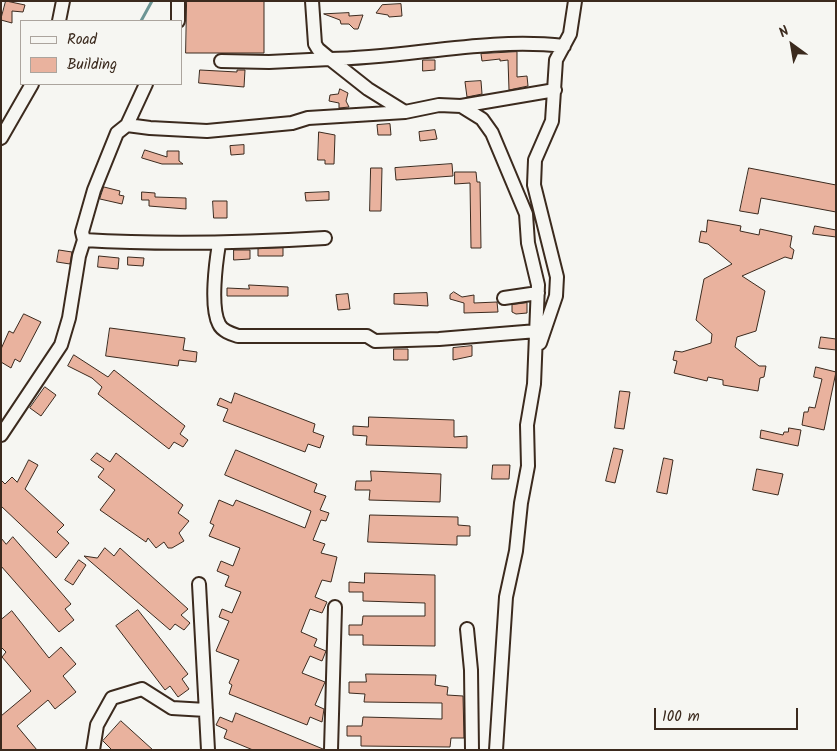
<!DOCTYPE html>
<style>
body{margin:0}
#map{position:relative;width:837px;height:751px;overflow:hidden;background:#f6f6f2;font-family:Kalam,sans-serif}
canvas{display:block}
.frame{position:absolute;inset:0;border:2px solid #3b2a1e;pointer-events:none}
.legend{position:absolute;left:20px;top:20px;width:162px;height:65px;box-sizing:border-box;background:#f6f6f2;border:1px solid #aba49d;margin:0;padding:6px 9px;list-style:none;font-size:15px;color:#3b2a1e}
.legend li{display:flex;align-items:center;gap:10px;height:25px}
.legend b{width:25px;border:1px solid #aba49d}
.north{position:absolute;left:767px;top:20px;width:50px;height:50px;-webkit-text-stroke:4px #f6f6f2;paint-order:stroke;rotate:328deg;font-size:14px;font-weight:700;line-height:20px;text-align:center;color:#3b2a1e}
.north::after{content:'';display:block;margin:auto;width:18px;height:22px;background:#3b2a1e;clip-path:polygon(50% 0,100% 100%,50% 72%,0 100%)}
.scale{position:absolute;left:654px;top:708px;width:144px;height:22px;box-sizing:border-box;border:2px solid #3b2a1e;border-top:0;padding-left:6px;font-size:15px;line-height:18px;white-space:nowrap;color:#3b2a1e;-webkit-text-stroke:4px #f6f6f2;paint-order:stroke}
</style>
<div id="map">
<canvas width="837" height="751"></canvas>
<div class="frame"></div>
<ul class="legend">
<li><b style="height:6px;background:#f6f6f2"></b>Road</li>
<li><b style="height:14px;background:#e9b29e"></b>Building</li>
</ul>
<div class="north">N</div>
<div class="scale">100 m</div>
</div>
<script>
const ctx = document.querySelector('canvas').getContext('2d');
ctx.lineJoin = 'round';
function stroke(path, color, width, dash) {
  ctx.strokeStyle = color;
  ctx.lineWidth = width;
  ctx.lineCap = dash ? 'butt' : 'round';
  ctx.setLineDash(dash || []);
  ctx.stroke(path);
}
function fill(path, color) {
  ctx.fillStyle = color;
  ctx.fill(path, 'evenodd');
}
const stream = new Path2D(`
 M141 21 152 1`);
const building = new Path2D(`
 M6 1 25 5 23 12 12 11V23L1 20Z
 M187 1H264V53H186Z
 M401 4 402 16 389 17 388 15 376 13 382 5Z
 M349 13V16L363 15 358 29H354L349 24H341L340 20 324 14Z
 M517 52V77L527 76 528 86 509 90 508 60 500 61V59L482 61 481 54Z
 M423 60H435V70L423 71Z
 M200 70 237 72V70H245L244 87 199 83Z
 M481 81 482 94 467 97 465 82Z
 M340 89 348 93 346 101 349 107 339 108V103L329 101 330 95 338 94Z
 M390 124 391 135H378L377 125Z
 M435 130 437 139 420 141 419 132Z
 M319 132 335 135 334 164H325V160H318Z
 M244 145V154L231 155 230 146Z
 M145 150 167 157V151H179V161L183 164H162L142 158Z
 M452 164 453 176 396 180 395 168Z
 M371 168H382L381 211H370Z
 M749 168 836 185V212L761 198 758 214 740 211Z
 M455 172H476L477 182H480L481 248H471L470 183 455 184Z
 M104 187 120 191 119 195 124 196 122 204 100 199Z
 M142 192 155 193V197L186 198V209L149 206V200H142Z
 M329 192V200L306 201 305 193Z
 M213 201H227V218H214Z
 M708 220 741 226 740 231 759 235 760 229 792 236 790 247 794 250 792 259 785 257 742 276 765 291 756 331 737 337 735 347 759 366H766L764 377 760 378 758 391 723 385V380L708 377 707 381 674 373 677 361 673 360 675 351 682 352 711 343 712 334 696 320 704 279 732 264 708 244 699 242 701 231 706 232Z
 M815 226 836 230V237L813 234Z
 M283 248V256H258V249Z
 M59 250 72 252 70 264 57 262Z
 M234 250H250V259L234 260Z
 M99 256 119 258 118 269 98 267Z
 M128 257 144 258 143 266 128 265Z
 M249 285 288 287V296H227V288L249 289Z
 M454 292 462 297 474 295V303L497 302 498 312 464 313V303L450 299V295Z
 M427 293 428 306 394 304V294Z
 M348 294 350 309 338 310 336 295Z
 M527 303V313L516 314 512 312V305Z
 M24 314 41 322 20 362 15 359 11 368 1 362V349L9 331 13 333Z
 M110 328 185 338 183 350 197 352 196 362 179 360 178 366 106 356Z
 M821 337 836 339V350L819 348Z
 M472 346V356L453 360V348Z
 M394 349H408V360H394Z
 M74 355 108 377 114 370 185 426 180 434 188 440 183 447 174 442 169 449 98 394 102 387 92 378 68 366Z
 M816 367 836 372 824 430 802 425 804 412H808L809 407 815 408 822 379 814 377Z
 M45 387 56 395 41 416 30 408Z
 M620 391 630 392 624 429 615 428Z
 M235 393 315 424 313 432 324 436 320 448 308 444 305 452 223 421 228 409 217 405 220 398 231 403Z
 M369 417 454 420V437L467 436V448L366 445 367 436 353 435V426L368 427Z
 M789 428 801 430 798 446 760 438 761 430 783 435 784 432H788Z
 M614 448 623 450 615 483 606 481Z
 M236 450 317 484 314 492 326 496 320 510 329 513 326 521 321 520 313 540 325 544 321 553 337 557 331 582 322 580 315 597 327 602 322 613 310 609 301 632 317 639 314 646 326 651 322 661 310 656 302 673 325 682 315 705 324 709 322 722 310 717 307 725 229 694 232 685 229 683 239 660 216 651 229 621 219 617 222 609 232 613 241 592 225 586 229 576 217 571 221 561 233 566 240 548 209 536 214 525 210 523 219 500 233 506 236 500 305 528 311 511 225 475Z
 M97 453 110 462 116 453 183 505 178 513 189 521 179 533 184 541 172 548H168L164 542 156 548 148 538 146 542 100 510 115 490 98 477 104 469 91 460Z
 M664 458 673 460 667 494 657 492Z
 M29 460 38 465 25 489 64 525 57 532 69 543 56 558 1 506V480L5 484 12 477 17 482Z
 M493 465H510L509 479H492Z
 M757 469 783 474 778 495 753 490Z
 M371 471 441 474 440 502 369 500 370 490H355L356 481H371Z
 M370 515 458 517V525L470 526V536H457V545L368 542Z
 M13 537 71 604 65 609 74 620 59 632 1 566V538L6 544Z
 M105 548 114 556 120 548 188 609 181 615 190 623 184 630 175 624 170 630 84 556 97 558Z
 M79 560 86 565 73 585 65 580Z
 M365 573 435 575V646L363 645V635H349V625H362L363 616H425V603L363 601V592H349V582L364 583Z
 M138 610 188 674 182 679 189 689 178 697 170 686 165 690 116 626Z
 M12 611 49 658 61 647 76 664 63 676 76 692 55 709 48 700 17 726 37 750H1V716L31 691 2 657 6 652 1 647V620Z
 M366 674 436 675 435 685 448 687 447 695 463 696 464 738H451L450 747 361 746V736H347V726H362L363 717 442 719V703L364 702 365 694 349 693V682H366Z
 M236 713 323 749V750H253L224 738 227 730 216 725 220 717 232 722Z
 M121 721 153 750H112L103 741Z`);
const minor = new Path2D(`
 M312 1 315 44 318 49 330 59C408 58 486 37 564 46
 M59 21 63 1
 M178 21V1
 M221 61 269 62 330 59 368 89 405 112
 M461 106 555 90
 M127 125 150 128 207 131 292 123 308 118 405 112 439 105 461 106 482 119 492 133 526 214 528 243 538 285 534 384 527 425 528 466 521 503 516 551 506 597 496 750
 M1 138 32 84
 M84 240C165 245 244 243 325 238
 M219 244C216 262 210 307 219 324 222 331 232 334 238 336H367L375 341 439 339 537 331
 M504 298 538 293
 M540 343 556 296 557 277 534 185 535 160 552 121 556 60 570 34 575 1
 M1 435 61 345 69 318 79 256 84 240 82 232 94 190 117 133 127 125 146 84
 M199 584 208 750
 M467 629 471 670 472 750
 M93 750 97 725 112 698 142 689 172 708 206 710
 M331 750 335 607`);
stroke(stream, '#6c9594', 3);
fill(building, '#e9b29e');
stroke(building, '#3b2a1e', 1);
stroke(minor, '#3b2a1e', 16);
stroke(minor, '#f6f6f2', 12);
</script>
